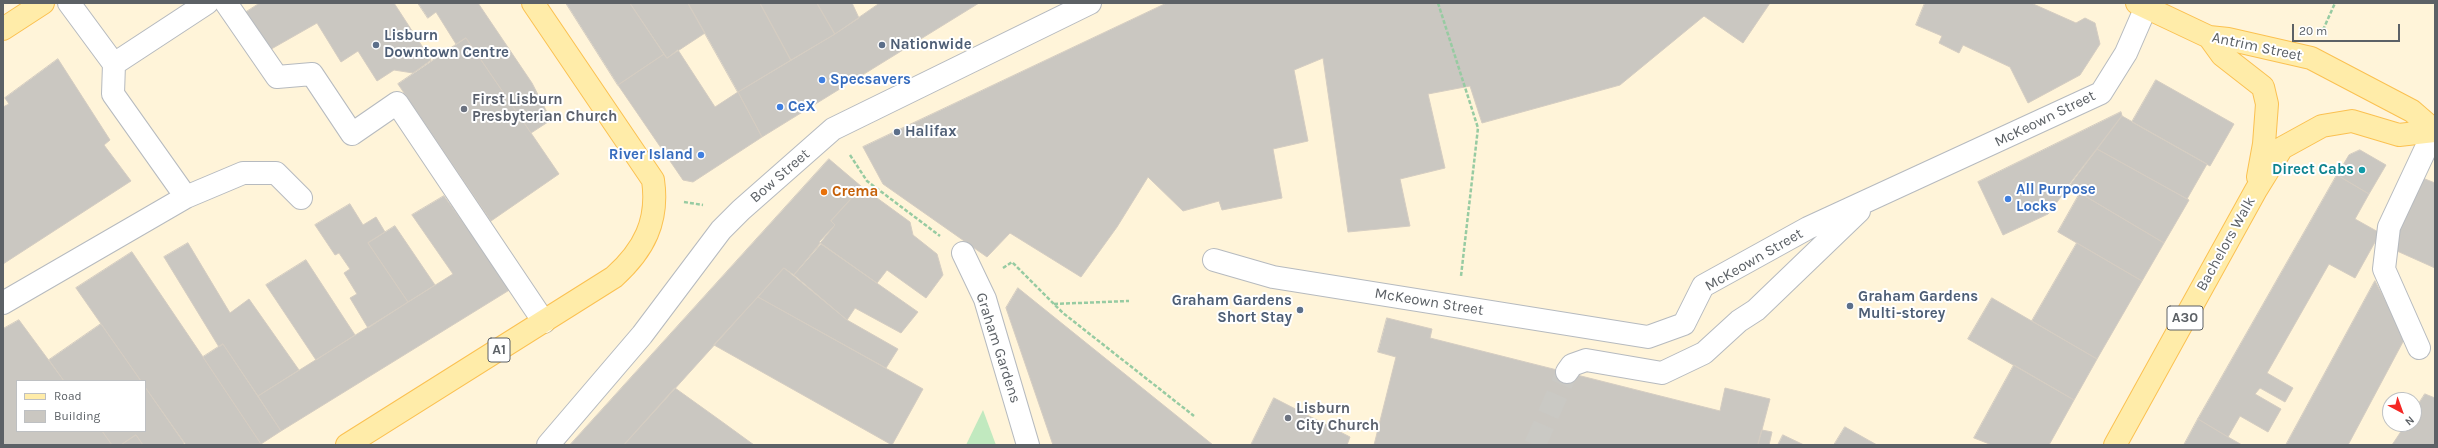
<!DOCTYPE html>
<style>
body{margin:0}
#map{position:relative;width:2438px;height:448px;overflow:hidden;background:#efece4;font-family:Karla,sans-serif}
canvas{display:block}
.frame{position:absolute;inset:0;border:4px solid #5c6166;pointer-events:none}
.legend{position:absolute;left:16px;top:380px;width:130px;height:52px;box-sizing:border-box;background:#fff;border:1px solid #bec0c2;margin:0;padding:5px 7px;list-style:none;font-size:12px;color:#5c6166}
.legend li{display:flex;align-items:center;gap:8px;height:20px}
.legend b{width:20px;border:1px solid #bec0c2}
.north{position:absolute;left:2382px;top:392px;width:40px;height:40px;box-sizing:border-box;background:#fff;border:1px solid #bec0c2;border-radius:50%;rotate:139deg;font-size:11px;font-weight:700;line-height:16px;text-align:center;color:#5c6166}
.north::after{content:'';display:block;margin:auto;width:14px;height:18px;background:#f52724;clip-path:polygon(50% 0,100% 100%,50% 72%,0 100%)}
.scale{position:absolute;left:2292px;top:24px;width:108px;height:18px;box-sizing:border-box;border:2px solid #5c6166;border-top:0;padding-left:5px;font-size:12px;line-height:14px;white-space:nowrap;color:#5c6166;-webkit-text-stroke:3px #fff;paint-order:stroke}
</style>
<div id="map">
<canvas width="2438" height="448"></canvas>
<div class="frame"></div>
<ul class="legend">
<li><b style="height:5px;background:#ffeca9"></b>Road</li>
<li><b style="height:11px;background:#cac7c1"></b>Building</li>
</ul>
<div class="north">N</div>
<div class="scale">20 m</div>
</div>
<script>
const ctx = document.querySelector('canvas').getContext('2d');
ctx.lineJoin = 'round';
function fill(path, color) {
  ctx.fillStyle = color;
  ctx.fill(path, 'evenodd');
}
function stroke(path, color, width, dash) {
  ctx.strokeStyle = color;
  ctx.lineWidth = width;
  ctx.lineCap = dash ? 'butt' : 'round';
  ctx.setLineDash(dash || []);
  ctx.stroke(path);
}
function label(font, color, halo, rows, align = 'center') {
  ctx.font = font + ' Karla,sans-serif';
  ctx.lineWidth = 4;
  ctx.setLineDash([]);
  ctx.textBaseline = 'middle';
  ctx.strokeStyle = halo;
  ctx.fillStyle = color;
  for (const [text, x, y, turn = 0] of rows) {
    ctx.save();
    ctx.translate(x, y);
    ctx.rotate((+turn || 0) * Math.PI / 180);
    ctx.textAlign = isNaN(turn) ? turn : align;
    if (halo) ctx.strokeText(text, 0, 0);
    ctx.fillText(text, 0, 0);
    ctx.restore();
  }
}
const commercial = new Path2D(`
 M3 3H2435V445H3ZM17 381H145V431H17ZM2390 400H2414V424H2390Z`);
const green = new Path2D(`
 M983 410 996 445H966Z`);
const building = new Path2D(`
 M260 3H394L431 60 413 73 394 70 377 81 358 51 341 62 317 23 266 52 240 16Z
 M418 3H478L532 83 551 120 531 133 466 38 456 44 436 12 428 18Z
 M566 3H630L664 54 618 85Z
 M630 3H688L705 33 667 58Z
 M688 3H760L791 60 738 92Z
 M760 3H817L835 34 791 60Z
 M817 3H852L859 18 835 34Z
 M880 3H979L762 137 738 92 835 34Z
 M1167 3H1770L1743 43 1704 16 1620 85 1482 123 1470 86 1428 94 1445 168 1400 179 1410 226 1348 232 1323 58 1294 70 1308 141 1273 149 1282 198 1222 210 1219 201 1183 211 1148 177 1117 227 1081 277 1010 233 987 257 883 184 863 147Z
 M1925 3H2031L2076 23 2085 18 2095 23 2100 44 2080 75 2028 103 2010 67 1963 45 1959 53 1939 43 1942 36 1916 25Z
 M466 38 559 174 491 221 398 84Z
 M678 50 715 107 738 92 762 137 693 182 683 180 618 85 664 54 667 58Z
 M58 59 110 140 104 145 131 181 3 264V107L9 104 5 98Z
 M2156 80 2234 124 2210 166 2132 122Z
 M2121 112 2122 116 2048 214 2003 235 1978 182Z
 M2122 116 2207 164 2187 199 2097 149Z
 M2097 149 2189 200 2164 243 2068 186Z
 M2360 150 2386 165 2369 194 2337 175 2349 155Z
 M829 159 862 187 831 221 835 225 794 275 784 268 624 445H570Z
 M2337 175 2369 194 2355 219 2380 233 2355 278 2329 264 2267 373 2293 388 2285 402 2260 388 2255 394 2281 409 2268 432 2240 416 2228 437 2198 419Z
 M2420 177 2435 183V268L2397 251 2398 226Z
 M862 187 910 222 913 235 937 254 943 275 926 298 887 270 877 283 819 242 835 225 831 221Z
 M2080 193 2164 243 2142 281 2058 232Z
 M444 196 511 289 281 431 258 396 453 274 412 215Z
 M350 204 363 225 376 217 385 232 368 243 408 302 368 328 350 298 357 294 344 273 350 269 339 253 335 255 315 225Z
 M395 226 435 285 408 302 368 243Z
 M188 243 230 313 249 299 299 370 258 396 223 344 219 347 164 257Z
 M2077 243 2142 281 2097 359 2032 321Z
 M821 244 918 312 901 333 855 308 847 320 794 275Z
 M132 252 203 357 261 444 186 445 145 387V381H141L76 288Z
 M306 260 355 335 316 360 266 285Z
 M784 268 847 320 898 349 886 368 758 297Z
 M2375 281 2405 338 2348 445H2286Z
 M1018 288 1213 445H1053L1006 308Z
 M758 297 923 389 892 445 714 345Z
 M1992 298 2097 359 2074 400 1968 339Z
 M1387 318 1432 329 1430 338 1720 411 1725 388 1770 399 1758 445H1374L1396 357 1378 352Z
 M19 320 64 381H17V431H102L112 445H3V329Z
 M101 324 141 381H64L49 360Z
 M223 344 281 431 261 444 203 357Z
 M2014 365 2074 400 2049 445H1992L1974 438Z
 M145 387 184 443 182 445H143L136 435 121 445H112L102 431H145Z
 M675 388 721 421 754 445H624Z
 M2425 394 2435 398V445H2392L2406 424H2414V411Z
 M1274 398 1350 437 1347 445H1251Z
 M2198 419 2228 437 2242 445H2184Z
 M1845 427 1877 445H1834Z
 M1762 430 1772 432 1769 445H1758Z
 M136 435 143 445H121Z
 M1783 435 1804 445H1778Z`);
const minorTunnel = new Path2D(`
 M1535 445 1567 372`);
const path = new Path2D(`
 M1438 3 1478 128 1461 276
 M2323 30 2335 3
 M850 155 867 181 940 236
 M684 202 703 205
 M1003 268 1012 262 1063 313 1194 416
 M1054 304 1129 301`);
const minor = new Path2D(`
 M69 3 114 64 207 3
 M226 3 277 77 312 74 352 134 397 103 544 322
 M186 197 243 173H276L301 198
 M963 253 985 299 1028 445
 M1214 260 1273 277 1648 337 1684 324 1703 286 1808 228 2101 93 2126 53 2146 7
 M3 303 186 197 113 94 114 64
 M2419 348 2384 269 2389 227 2434 131
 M1567 372 1572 365 1586 360 1662 373 1704 353 1739 321 1756 310 1859 211
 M548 445 642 335 721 230 741 210 833 129 1090 3`);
const major = new Path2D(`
 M2137 3 2209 37 2228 39 2311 58 2412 111 2435 131
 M3 29 43 3
 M2209 37 2222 55 2263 87 2267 104 2264 144 2258 177
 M347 445 614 277C644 250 659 221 653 180L533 3
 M2115 445 2256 190 2282 148 2322 126 2352 121 2399 135 2434 131`);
const markers = [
 [376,45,4,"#5c6f8a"],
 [882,45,4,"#5c6f8a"],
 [822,80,4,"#3f7fe0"],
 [780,107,4,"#3f7fe0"],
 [464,109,4,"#6b7280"],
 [897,132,4,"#5c6f8a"],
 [701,155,4,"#3f7fe0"],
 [2362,170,4,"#0f9aa8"],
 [824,192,4,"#e8710a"],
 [2008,199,4,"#3f7fe0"],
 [1850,306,4,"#5c6f8a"],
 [1300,310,4,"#5c6f8a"],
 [1288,418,4,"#6b7280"]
];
const shields = [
 [2185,318,36],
 [499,350,22]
];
const shieldNames = [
 ["A30",2185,318],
 ["A1",499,350]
];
const serviceNames = [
 ["Lisburn",384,36],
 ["Downtown Centre",384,53],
 ["Nationwide",890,45],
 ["Halifax",905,132],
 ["Graham Gardens",1858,297],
 ["Multi-storey",1858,314],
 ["Graham Gardens",1292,301,"right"],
 ["Short Stay",1292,318,"right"]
];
const streetNames = [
 ["Antrim Street",2257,47,12],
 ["McKeown Street",2045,119,-26],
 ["Bow Street",780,176,-41],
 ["Bachelors Walk",2226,244,-61],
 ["McKeown Street",1754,260,-30],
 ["McKeown Street",1429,302,9],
 ["Graham Gardens",998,348,72]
];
const shopNames = [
 ["Specsavers",830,80],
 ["CeX",788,107],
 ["River Island",693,155,"right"],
 ["All Purpose",2016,190],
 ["Locks",2016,207]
];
const worshipNames = [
 ["First Lisburn",472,100],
 ["Presbyterian Church",472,117],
 ["Lisburn",1296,409],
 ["City Church",1296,426]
];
const cultureNames = [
 ["Direct Cabs",2354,170]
];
const foodNames = [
 ["Crema",832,192]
];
fill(commercial, '#fff4d9');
fill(green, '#c1e9bf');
fill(building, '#cac7c1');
stroke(building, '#d5cdc2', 1);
stroke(minorTunnel, '#cac9c4', 22, [22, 11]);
stroke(minor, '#b6babf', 24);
stroke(major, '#fbc151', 24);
stroke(path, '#97cba2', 2.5, [4, 2]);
stroke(minor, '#fff', 22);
stroke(major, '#ffeca9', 22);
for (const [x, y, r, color] of markers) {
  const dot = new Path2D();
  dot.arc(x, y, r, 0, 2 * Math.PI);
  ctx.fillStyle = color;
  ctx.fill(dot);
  stroke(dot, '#fff', 1.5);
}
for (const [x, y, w] of shields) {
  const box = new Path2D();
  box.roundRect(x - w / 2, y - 12, w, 24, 3);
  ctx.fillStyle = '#fff';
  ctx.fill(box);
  stroke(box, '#5c6166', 1);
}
label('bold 14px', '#5c6166', null, shieldNames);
label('bold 15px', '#4e5e75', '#fff', serviceNames, 'left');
label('15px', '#5c6166', '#fff', streetNames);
label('bold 15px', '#366cbe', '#fff', shopNames, 'left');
label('bold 15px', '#5b616d', '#fff', worshipNames, 'left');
label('bold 15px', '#0d838f', '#fff', cultureNames, 'right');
label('bold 15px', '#c56008', '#fff', foodNames, 'left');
</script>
